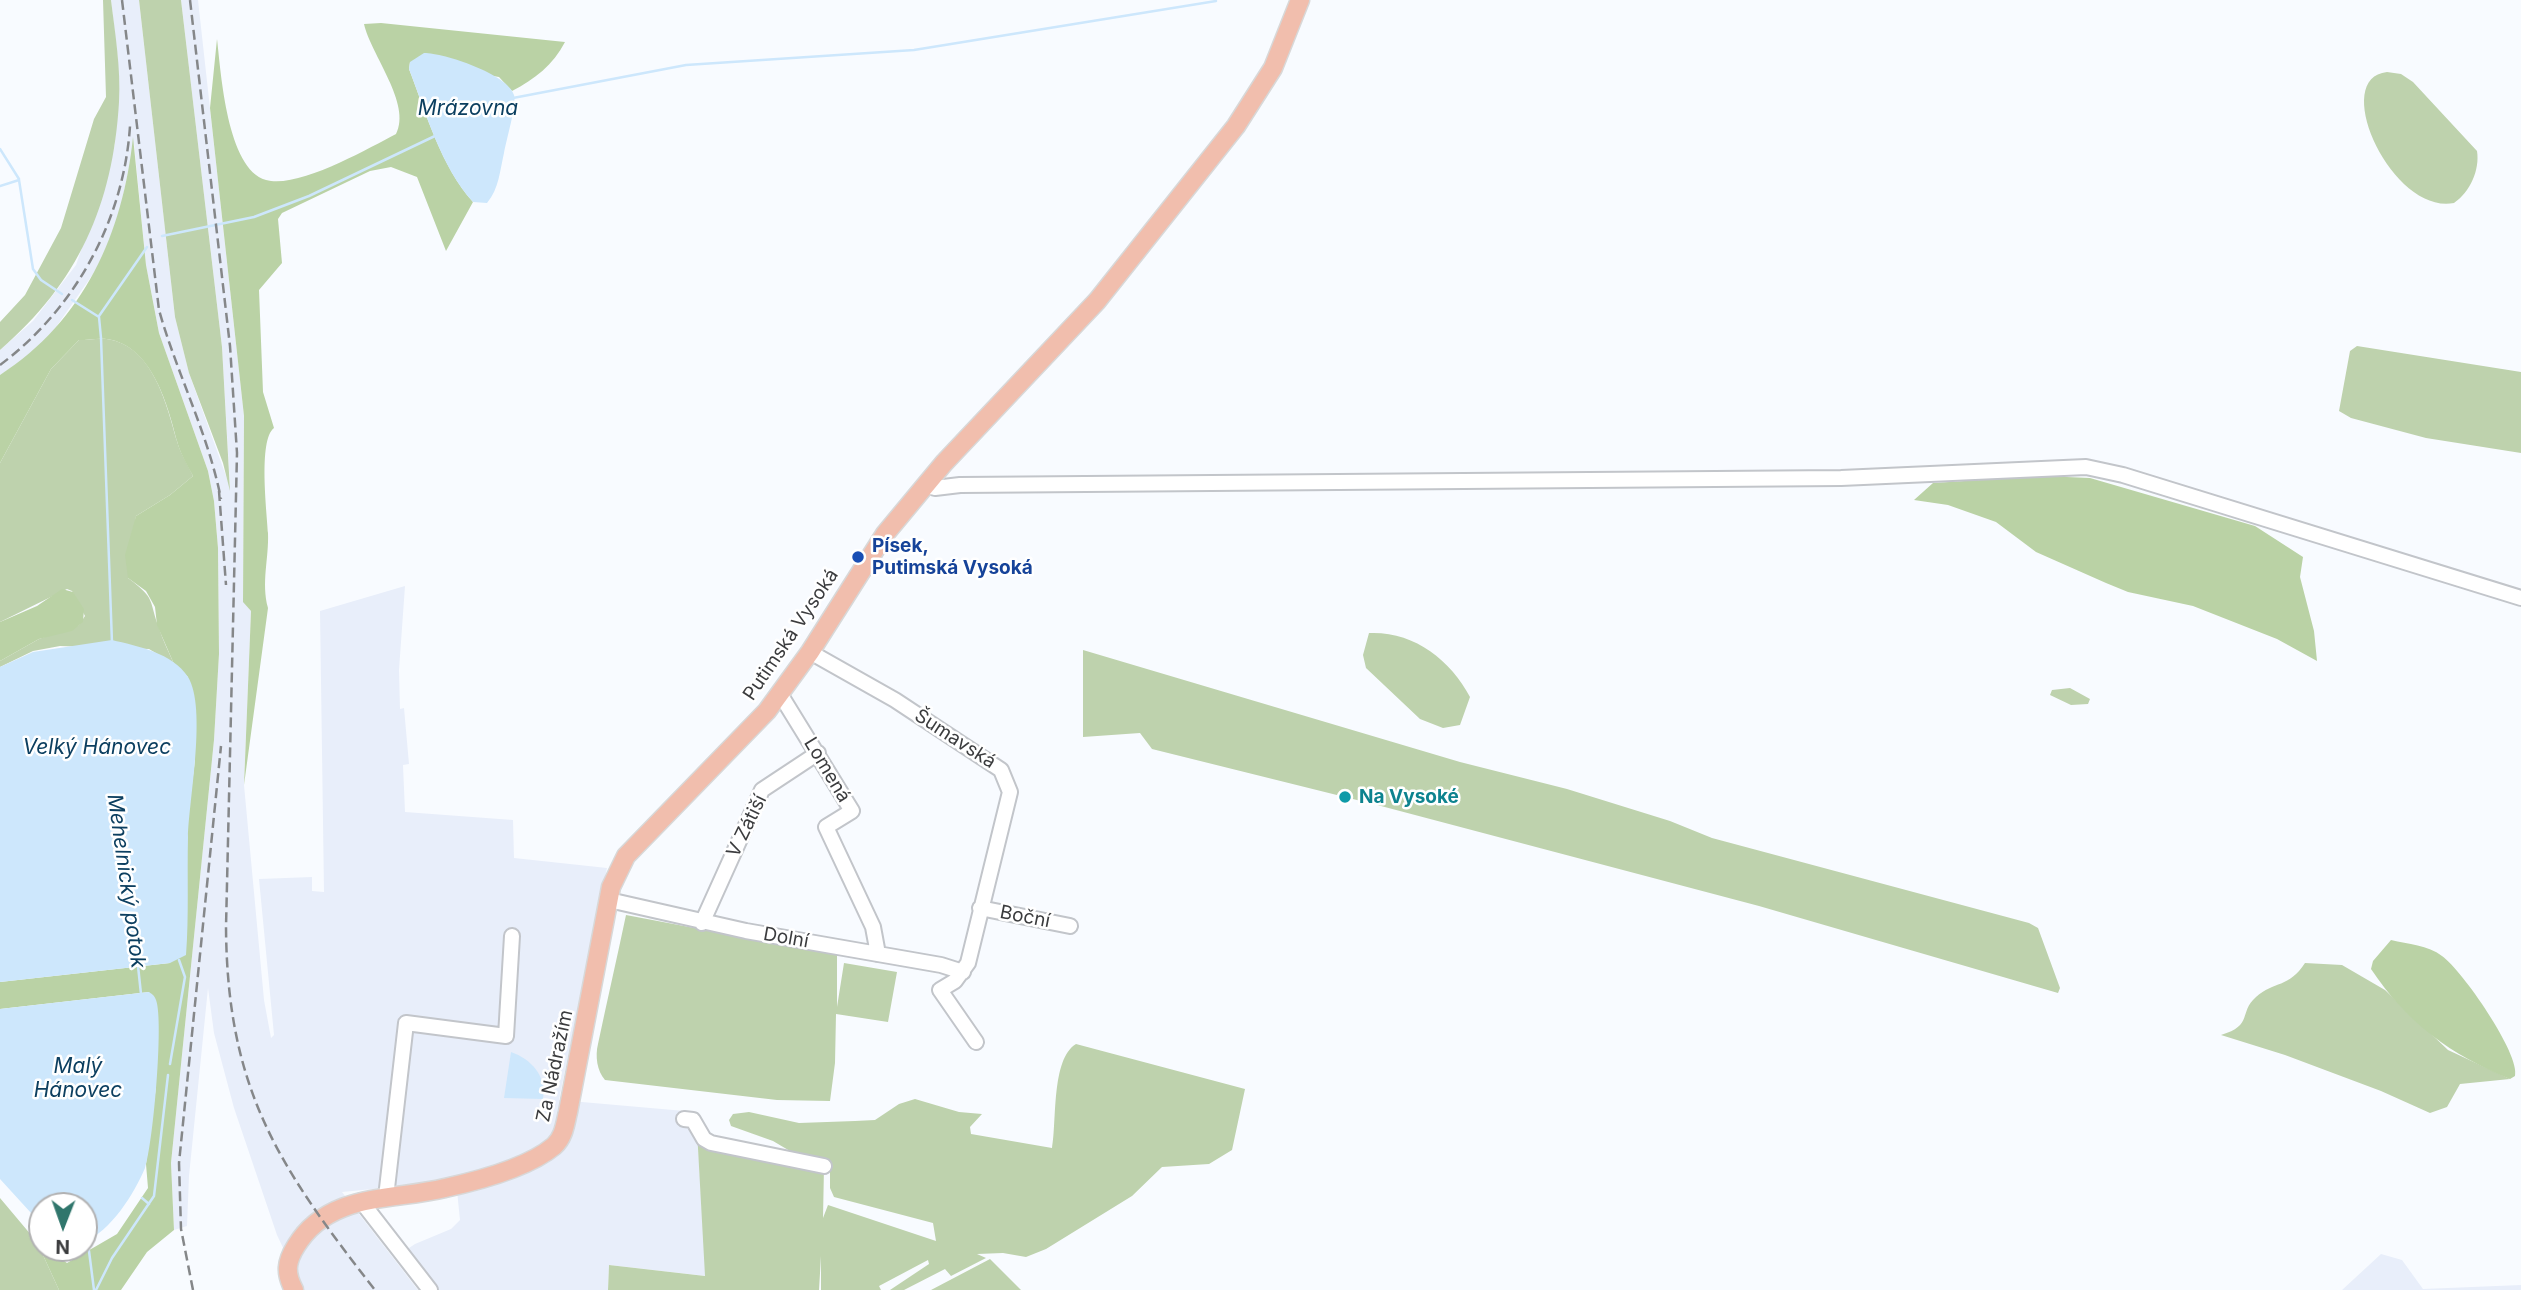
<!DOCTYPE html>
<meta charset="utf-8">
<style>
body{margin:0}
#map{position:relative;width:2521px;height:1290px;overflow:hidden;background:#f8fbff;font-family:Inter,sans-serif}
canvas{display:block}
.north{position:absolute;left:28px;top:1192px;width:70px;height:70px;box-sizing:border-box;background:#fff;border:2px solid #b1b1b2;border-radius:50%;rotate:181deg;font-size:19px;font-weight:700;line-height:28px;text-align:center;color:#3b3c3e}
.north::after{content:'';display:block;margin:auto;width:24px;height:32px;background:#30766c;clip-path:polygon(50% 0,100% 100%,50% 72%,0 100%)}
</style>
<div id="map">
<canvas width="2521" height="1290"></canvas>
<div class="north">N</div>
</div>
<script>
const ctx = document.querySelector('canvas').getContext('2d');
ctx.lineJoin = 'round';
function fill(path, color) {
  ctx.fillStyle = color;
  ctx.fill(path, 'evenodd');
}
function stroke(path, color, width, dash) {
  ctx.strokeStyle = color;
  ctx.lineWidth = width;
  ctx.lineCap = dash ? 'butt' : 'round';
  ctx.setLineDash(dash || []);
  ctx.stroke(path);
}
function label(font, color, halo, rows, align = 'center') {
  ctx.font = font + ' Inter,sans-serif';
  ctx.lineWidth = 5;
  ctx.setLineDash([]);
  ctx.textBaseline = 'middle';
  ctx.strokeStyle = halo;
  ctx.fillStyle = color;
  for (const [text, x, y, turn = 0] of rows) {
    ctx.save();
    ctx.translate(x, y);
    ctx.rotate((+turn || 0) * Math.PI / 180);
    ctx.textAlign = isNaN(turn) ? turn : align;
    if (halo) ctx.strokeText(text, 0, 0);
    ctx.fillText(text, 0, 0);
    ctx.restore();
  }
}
const built = new Path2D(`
 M111 0H139L175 317 189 373 230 487 222 347 181 0H198L244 416 243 601 251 611 244 785 264 1000 271 1038 274 1035 259 879 312 877V891L324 892 320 611 405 586 399 670 400 709 404 708 409 764 403 765 405 812 513 820 514 858 607 868 559 1100 696 1112 706 1276 609 1265 608 1290H434L403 1252 415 1244 451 1229 460 1220 456 1181 342 1192 418 1290H303L277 1235 234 1108 214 1033 208 988 189 1176 187 1226 174 1230 171 1163 214 740 219 654 218 548 214 501 208 471 159 333 146 265 134 143 119 216 100 264 54 330 31 355 0 375V350L33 321 76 265 107 174 115 144 118 61Z
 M2381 1254 2402 1260 2423 1289 2521 1285V1290H2342Z`);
const green = new Path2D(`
 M103 0H111C115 33 121 68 119 102 113 205 78 283 0 350V322L25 295 61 228 94 119 106 97Z
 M139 0H181L222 347 230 491 223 463 189 373 175 317Z
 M2387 72 2401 74 2413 82 2477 151C2480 170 2470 192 2454 203 2392 215 2329 78 2387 72Z
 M79 340C89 340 102 337 112 340 154 350 167 406 177 441 180 453 188 465 193 476L170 495 136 516 128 578C157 600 148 599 159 628 163 641 169 652 174 664L149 649 60 646 33 651 0 667V661L39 639 79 625 85 616 72 591 67 589 0 622V463L51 369Z
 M2357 346 2521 372V453L2426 438 2351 418 2339 411 2350 351Z
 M1369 633C1413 631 1450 659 1470 697L1460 725 1443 728 1420 719 1366 668 1363 655Z
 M1083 650 1460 762 1567 789 1670 821 1712 838 2029 923 2038 928 2060 988 2058 993 1759 906 1381 806 1152 749 1140 733 1083 737Z
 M2070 688 2090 699 2088 704 2071 705 2050 695 2052 690Z
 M626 915 837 955V1007L844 963 897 972 888 1022 836 1014 835 1063 830 1101 777 1100 605 1080C597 1071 595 1056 598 1044 607 1001 617 958 626 915Z
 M2305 963 2342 965 2385 990 2448 1050 2510 1079 2460 1084 2447 1107 2430 1113 2381 1091 2285 1055 2221 1035C2254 1025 2238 1013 2256 997 2274 981 2289 988 2305 963Z
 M1076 1044 1245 1089 1232 1150 1209 1164 1162 1167 1132 1196 1046 1249 1026 1257 1003 1253 977 1254 986 1258 951 1276 945 1269 904 1290H890L929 1264 928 1260 879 1286 881 1290H821V1256L819 1290H608L609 1265 705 1276 696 1112 712 1137 824 1167 823 1218 828 1205 936 1241 933 1223 834 1197 830 1188V1163L795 1154 773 1141 731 1126 729 1120 733 1114 749 1112 799 1123 855 1121 875 1120 899 1104 915 1099 959 1112 982 1114 970 1127 971 1134 1052 1148C1057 1122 1051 1059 1076 1044Z
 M0 1198 37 1242 59 1290H0Z
 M990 1259 1021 1290H931Z`);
const forest = new Path2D(`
 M381 23 565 42C553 65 535 79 512 91L499 77 410 62 409 69C426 113 441 166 473 202L446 251 417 177 391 167 370 171 282 213 278 219 282 263 259 290 263 392 274 428C258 440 267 512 268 533 269 559 261 582 268 608L244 785 251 611 243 602 244 416 210 108 217 39C221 73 227 169 266 180 298 189 367 149 396 134 412 104 371 55 364 24Z
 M133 137 146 265 159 333 208 471 214 501 218 548 219 654 214 740 171 1163 174 1230 147 1252 121 1290H59L37 1242 67 1263 117 1234 148 1188 146 1164 156 1087 149 992 0 1009V982L170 963 195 760 188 677 174 664 157 625 155 607 146 591 128 578 125 555 136 516 170 495 193 476C187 465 180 453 177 441 168 406 153 350 112 340 102 337 89 340 79 340L51 369 0 463V375C84 321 123 233 133 137Z
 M2043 476 2090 478 2255 526 2303 557 2300 577 2314 631 2317 661 2277 639 2193 606 2128 592 2106 583 2036 552 1996 522 1948 505 1914 500 1933 483Z
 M62 589 73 592 84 609 83 622 72 631 39 639 0 661V622L37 606Z
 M2391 940C2408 944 2428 945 2442 956 2462 970 2521 1055 2515 1076L2510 1079C2451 1055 2407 1023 2371 969L2373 961Z`);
const water = new Path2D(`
 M424 53C444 53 508 74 514 95 517 104 506 141 504 153 500 170 499 189 487 203L473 202C441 167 426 113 409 69L410 62Z
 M112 640C137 646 173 653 188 677 207 708 189 799 188 837 187 876 189 916 186 955L170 963 0 982V667L33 652Z
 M149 992C153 995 154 995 156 1000 164 1021 153 1145 145 1168 134 1194 111 1231 84 1242V1206H42V1225L0 1179V1009Z
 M511 1052C531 1059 547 1076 543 1099L504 1098Z`);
const stream = new Path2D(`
 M513 98 686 65 914 50 1216 1
 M0 149 19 179
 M0 186 19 180 33 269 41 280 62 294
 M162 236 254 217 309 196 437 135
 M72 300 99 317 101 338 112 643
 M99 316 147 247
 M138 966 141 994
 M170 1064 185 977 179 960
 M142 1198 149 1204
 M89 1251 94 1290
 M96 1290 112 1258 154 1196 168 1075`);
const minor = new Path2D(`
 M925 485 935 488 960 485 1841 478 2086 467 2123 475 2521 598
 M810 652 895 700 1001 770 1010 792 968 963 955 981 940 990 976 1042
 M780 694 852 811 826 827 873 927 878 954
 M609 900 746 931 941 965 963 972
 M980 908 1070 926
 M702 923 762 790 818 753
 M684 1119 693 1120 704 1139 711 1143 824 1166
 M386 1197 406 1023 506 1036 512 936
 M361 1201 430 1290`);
const major = new Path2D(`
 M294 1290C285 1273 286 1262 296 1246 329 1192 392 1201 445 1188 477 1181 529 1167 554 1146 564 1137 565 1124 568 1112L611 887 626 856 767 711 810 652 885 534 944 463 1097 301 1236 126 1273 68 1300 0`);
const rail = new Path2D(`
 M122 0 159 310C177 374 208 433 221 499
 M190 0 230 346 237 453 226 927C227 1090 279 1167 375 1290
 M0 365C75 309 124 220 130 126
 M219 491 226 585
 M193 1290 181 1229 179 1163 221 746`);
const markers = [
 [858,557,7,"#1a4fb4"],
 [1345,797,7,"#0f9aa8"]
];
const transitNames = [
 ["Písek,",872,546],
 ["Putimská Vysoká",872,568]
];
const streetNames = [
 ["Putimská Vysoká",791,635,-56],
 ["Šumavská",955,739,33],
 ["Lomená",827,770,59],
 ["V Zátiší",747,826,-64],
 ["Boční",1025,917,11],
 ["Dolní",786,938,10],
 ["Za Nádražím",555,1066,-78]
];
const cultureNames = [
 ["Na Vysoké",1359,797]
];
const waterNames = [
 ["Mrázovna",468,109],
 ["Velký Hánovec",97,748],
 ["Mehelnický potok",126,881,82],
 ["Malý",78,1067],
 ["Hánovec",78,1091]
];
fill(built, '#e8eefa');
fill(green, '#bed2ad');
fill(forest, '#bad2a5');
fill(water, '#cde7fc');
stroke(stream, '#cde7fc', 2.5);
stroke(minor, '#c2c5ca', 18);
stroke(major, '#d8d8d8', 21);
stroke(minor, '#fff', 14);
stroke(major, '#f1bead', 18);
stroke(rail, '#858789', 2.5, [10, 5]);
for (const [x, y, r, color] of markers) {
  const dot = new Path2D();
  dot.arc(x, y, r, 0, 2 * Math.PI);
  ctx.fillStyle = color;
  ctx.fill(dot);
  stroke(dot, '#fff', 2.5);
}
label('bold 19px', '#164399', '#fff', transitNames, 'left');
label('19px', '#3b3c3e', '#fff', streetNames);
label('bold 19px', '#0d838f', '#fff', cultureNames, 'left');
label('italic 21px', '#0c3f60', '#fff', waterNames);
</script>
